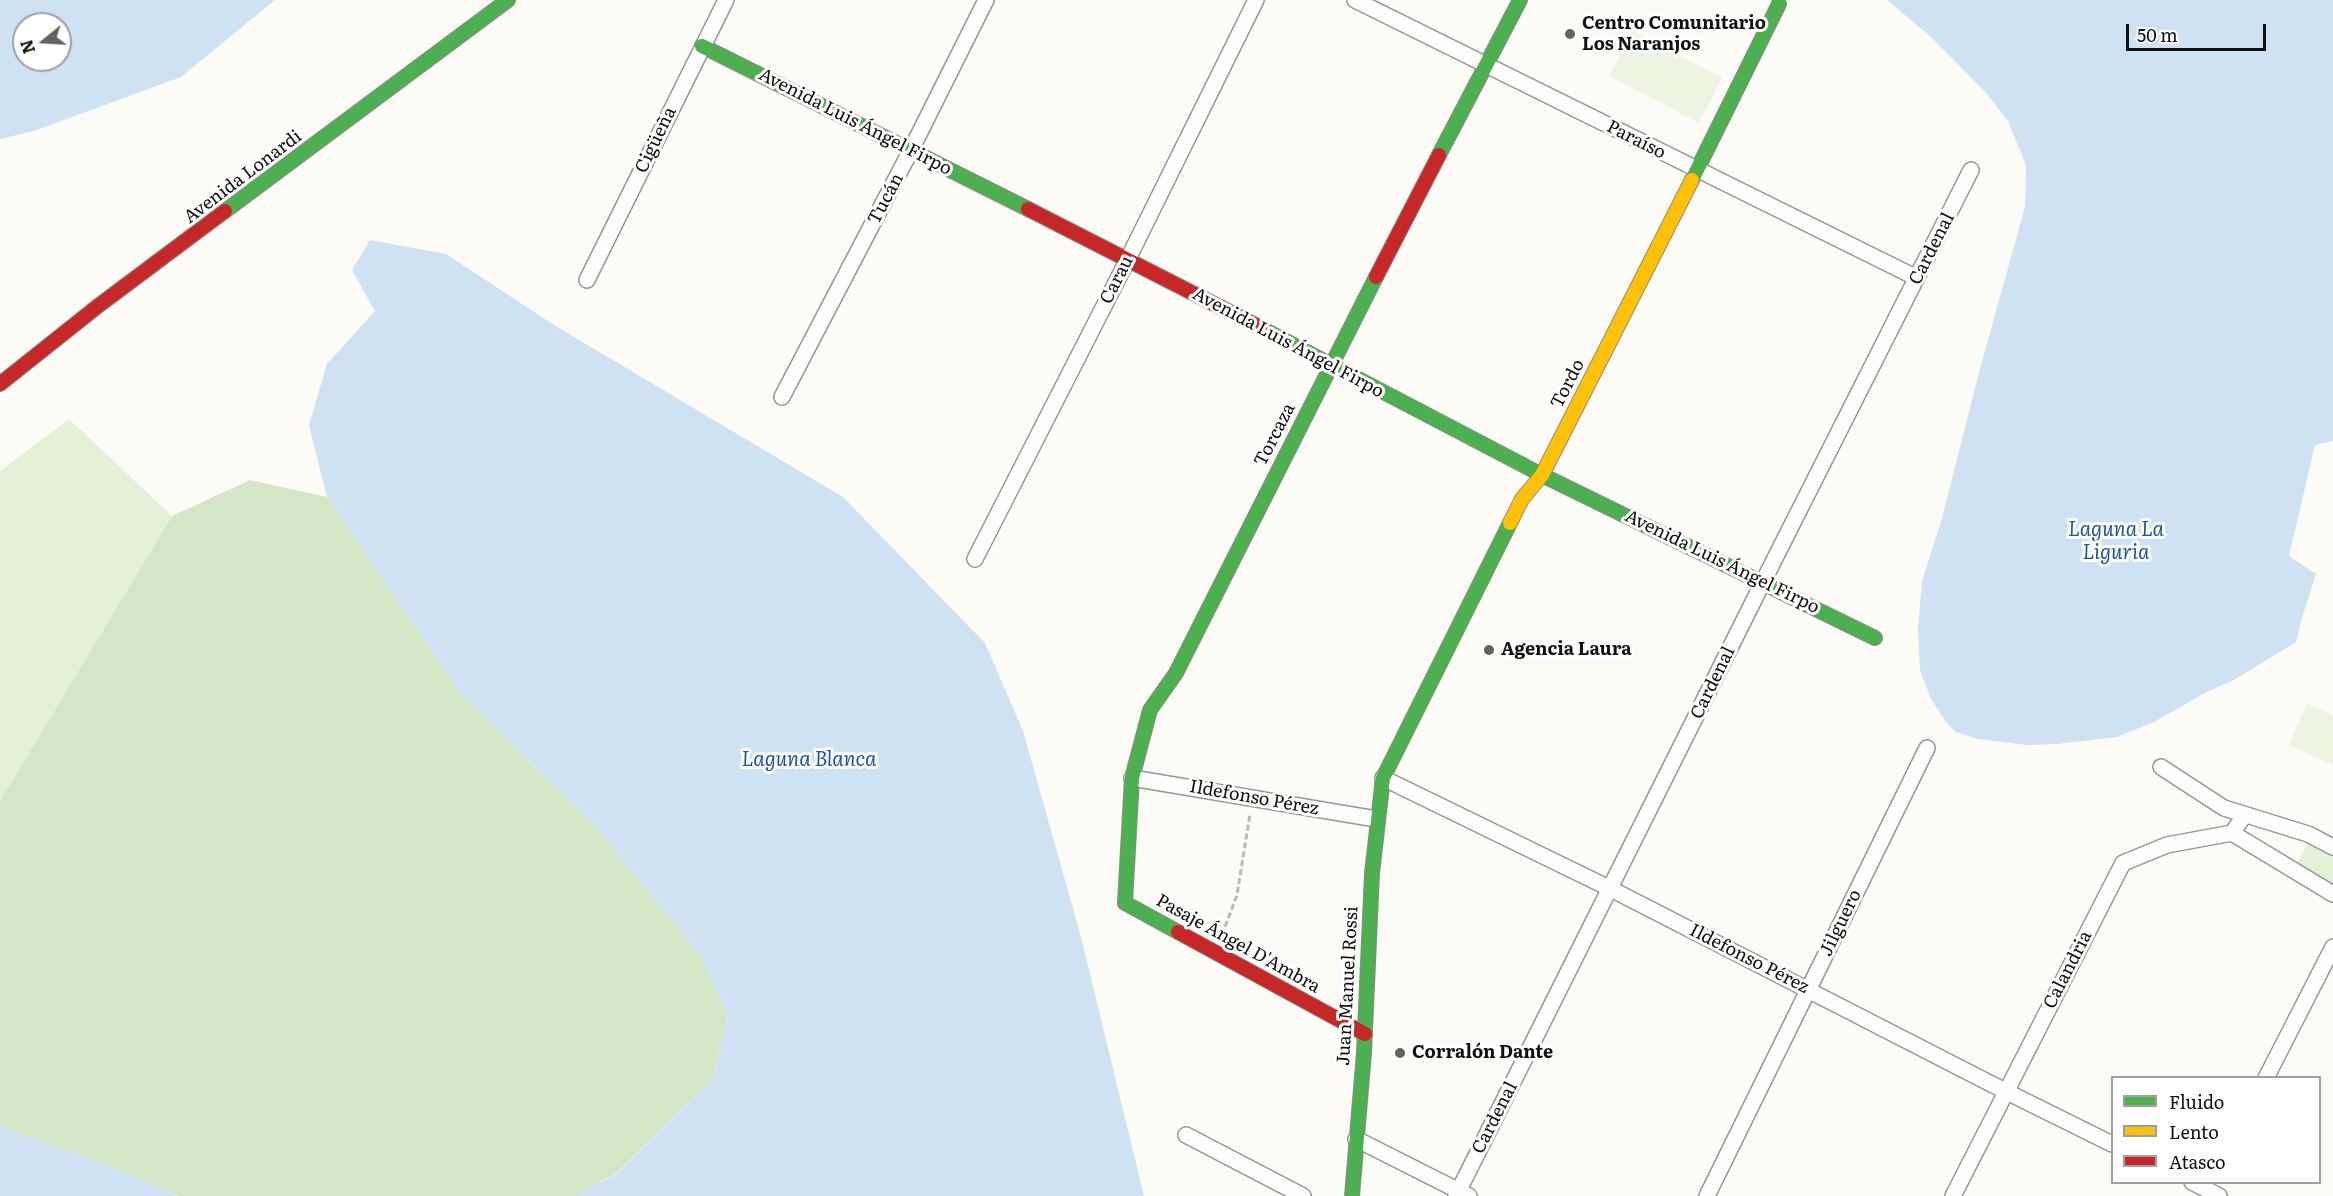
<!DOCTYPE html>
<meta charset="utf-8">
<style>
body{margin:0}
#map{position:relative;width:2333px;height:1196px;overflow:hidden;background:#fcfbf6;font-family:Literata,serif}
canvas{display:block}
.legend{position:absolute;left:2111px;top:1076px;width:210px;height:108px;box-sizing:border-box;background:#fff;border:2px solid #9f9f9f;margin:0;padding:8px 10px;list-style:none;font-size:18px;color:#101010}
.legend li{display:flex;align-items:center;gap:12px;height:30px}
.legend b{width:30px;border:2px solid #9f9f9f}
.north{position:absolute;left:12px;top:12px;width:60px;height:60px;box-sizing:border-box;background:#fff;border:2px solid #9f9f9f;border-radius:50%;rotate:252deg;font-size:16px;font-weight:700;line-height:24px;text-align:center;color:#101010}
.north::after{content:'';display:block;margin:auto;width:21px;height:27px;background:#636260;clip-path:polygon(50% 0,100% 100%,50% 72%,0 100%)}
.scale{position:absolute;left:2126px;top:24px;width:140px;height:27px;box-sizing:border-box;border:3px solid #101010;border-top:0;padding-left:8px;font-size:18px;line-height:21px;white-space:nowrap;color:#101010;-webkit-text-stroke:4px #fff;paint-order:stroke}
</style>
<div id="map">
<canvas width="2333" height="1196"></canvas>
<ul class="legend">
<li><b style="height:8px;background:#4caf50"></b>Fluido</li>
<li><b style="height:8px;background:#ffc107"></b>Lento</li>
<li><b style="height:8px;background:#c62828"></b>Atasco</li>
</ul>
<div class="north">N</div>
<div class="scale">50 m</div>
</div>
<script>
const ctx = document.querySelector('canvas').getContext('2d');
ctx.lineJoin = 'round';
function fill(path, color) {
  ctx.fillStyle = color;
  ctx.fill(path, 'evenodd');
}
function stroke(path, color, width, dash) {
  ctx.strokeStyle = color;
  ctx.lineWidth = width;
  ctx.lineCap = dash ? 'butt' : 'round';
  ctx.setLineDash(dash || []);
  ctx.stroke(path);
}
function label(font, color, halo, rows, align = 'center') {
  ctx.font = font + ' Literata,serif';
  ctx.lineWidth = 6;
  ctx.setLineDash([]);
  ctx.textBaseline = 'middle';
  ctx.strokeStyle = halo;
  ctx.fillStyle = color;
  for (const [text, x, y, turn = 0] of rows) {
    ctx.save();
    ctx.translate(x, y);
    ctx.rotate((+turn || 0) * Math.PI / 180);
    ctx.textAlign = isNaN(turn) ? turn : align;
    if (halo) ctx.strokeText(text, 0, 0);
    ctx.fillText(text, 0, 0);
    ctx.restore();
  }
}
const green = new Path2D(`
 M69 419 172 516 0 801V471Z
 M2308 842 2333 854V885L2296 866Z`);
const forest = new Path2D(`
 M250 480 327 497 462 695 595 826 702 957 728 1017 713 1078 617 1173 575 1196H178L104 1164 0 1126V801L172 516Z`);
const pitch = new Path2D(`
 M1633 31 1722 78 1699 123 1609 76Z
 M2307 703 2333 715V765L2289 745Z`);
const water = new Path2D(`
 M0 0H275L181 77 34 131 0 139ZM24 24H60V60H24Z
 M1887 0H2333V441L2315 445 2289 556 2316 574 2301 621 2296 642 2234 680 2205 693 2154 722 2117 737 2057 744 2027 745 1978 739 1956 732 1946 722 1931 699 1920 671 1918 629 1922 581 1941 522 1981 365 2025 207 2026 165 2008 121 1988 95 1931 37Z
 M370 240 446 254 554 325 843 497 985 643 1023 731 1081 937 1144 1196H575L618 1173 713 1078 728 1017 702 957 595 826 462 695 327 497 309 425 327 364 375 311 352 270Z
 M0 1126 104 1164 178 1196H0Z`);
const path = new Path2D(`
 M1222 935 1237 895 1250 814`);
const street = new Path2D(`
 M1355 0 1917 278
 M587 280 726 0
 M782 397 911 150 986 0
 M975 559 1128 259 1256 0
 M2161 767 2224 808 2308 834 2333 847
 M1132 778 1376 819
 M1383 778 1611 889 2005 1091 2112 1144
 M2232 833 2333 894
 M2266 1078 2333 947
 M1186 1135 1303 1196
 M1356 1139 1469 1196
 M2192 1182 2219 1196
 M1456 1196 1763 582 1971 170
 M1707 1196 1927 748
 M1953 1196 2123 863 2167 845 2232 833 2244 816`);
const fast = new Path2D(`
 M702 46 1028 209
 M1439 155 1520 0
 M1692 180 1779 4
 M225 211 508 0
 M1265 330 1542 475 1875 638
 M1178 932 1125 903 1132 778 1150 710 1176 673 1376 277
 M1352 1196 1364 1053 1372 873 1383 778 1510 523`);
const slow = new Path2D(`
 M1510 523 1522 499 1542 475 1692 180`);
const jam = new Path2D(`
 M1028 209 1265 330
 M1376 277 1439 155
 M0 384 98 306 225 211
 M1178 932 1365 1034`);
const markers = [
 [1570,34,6,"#636260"],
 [1489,650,6,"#636260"],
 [1400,1053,6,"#636260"]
];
const poiNames = [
 ["Centro Comunitario",1582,24],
 ["Los Naranjos",1582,45],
 ["Agencia Laura",1501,650],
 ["Corralón Dante",1412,1053]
];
const streetNames = [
 ["Avenida Luis Ángel Firpo",855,122,27],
 ["Cigüeña",656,140,-64],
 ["Paraíso",1636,140,27],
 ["Avenida Lonardi",243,177,-37],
 ["Tucán",886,199,-62],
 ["Cardenal",1932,249,-63],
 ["Carau",1117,280,-63],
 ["Avenida Luis Ángel Firpo",1288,343,28],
 ["Tordo",1568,384,-63],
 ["Torcaza",1275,435,-63],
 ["Avenida Luis Ángel Firpo",1722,562,26],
 ["Cardenal",1713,683,-64],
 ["Ildefonso Pérez",1254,798,10],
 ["Jilguero",1841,923,-64],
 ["Pasaje Ángel D'Ambra",1238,944,29],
 ["Ildefonso Pérez",1749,959,27],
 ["Calandria",2068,970,-63],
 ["Juan Manuel Rossi",1348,986,-87],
 ["Cardenal",1495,1118,-63]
];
const waterNames = [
 ["Laguna La",2116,530],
 ["Liguria",2116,553],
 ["Laguna Blanca",809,760]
];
fill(green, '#e3f1d7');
fill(forest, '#d3e7c6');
fill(pitch, '#edf4e1');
fill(water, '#cee2f4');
stroke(street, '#969694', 18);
stroke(fast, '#8d8c8a', 16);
stroke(slow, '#8d8c8a', 16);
stroke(jam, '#8d8c8a', 16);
stroke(path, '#b9b9b8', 3, [6, 3]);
stroke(street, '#fffefe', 15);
stroke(fast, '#4caf50', 14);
stroke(slow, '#ffc107', 14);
stroke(jam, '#c62828', 14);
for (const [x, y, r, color] of markers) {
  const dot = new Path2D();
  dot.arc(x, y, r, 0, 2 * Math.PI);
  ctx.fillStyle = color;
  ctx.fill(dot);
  stroke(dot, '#fff', 2);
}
label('bold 18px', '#101010', '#fff', poiNames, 'left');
label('18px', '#101010', '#fff', streetNames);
label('italic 20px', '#20569b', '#fff', waterNames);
</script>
